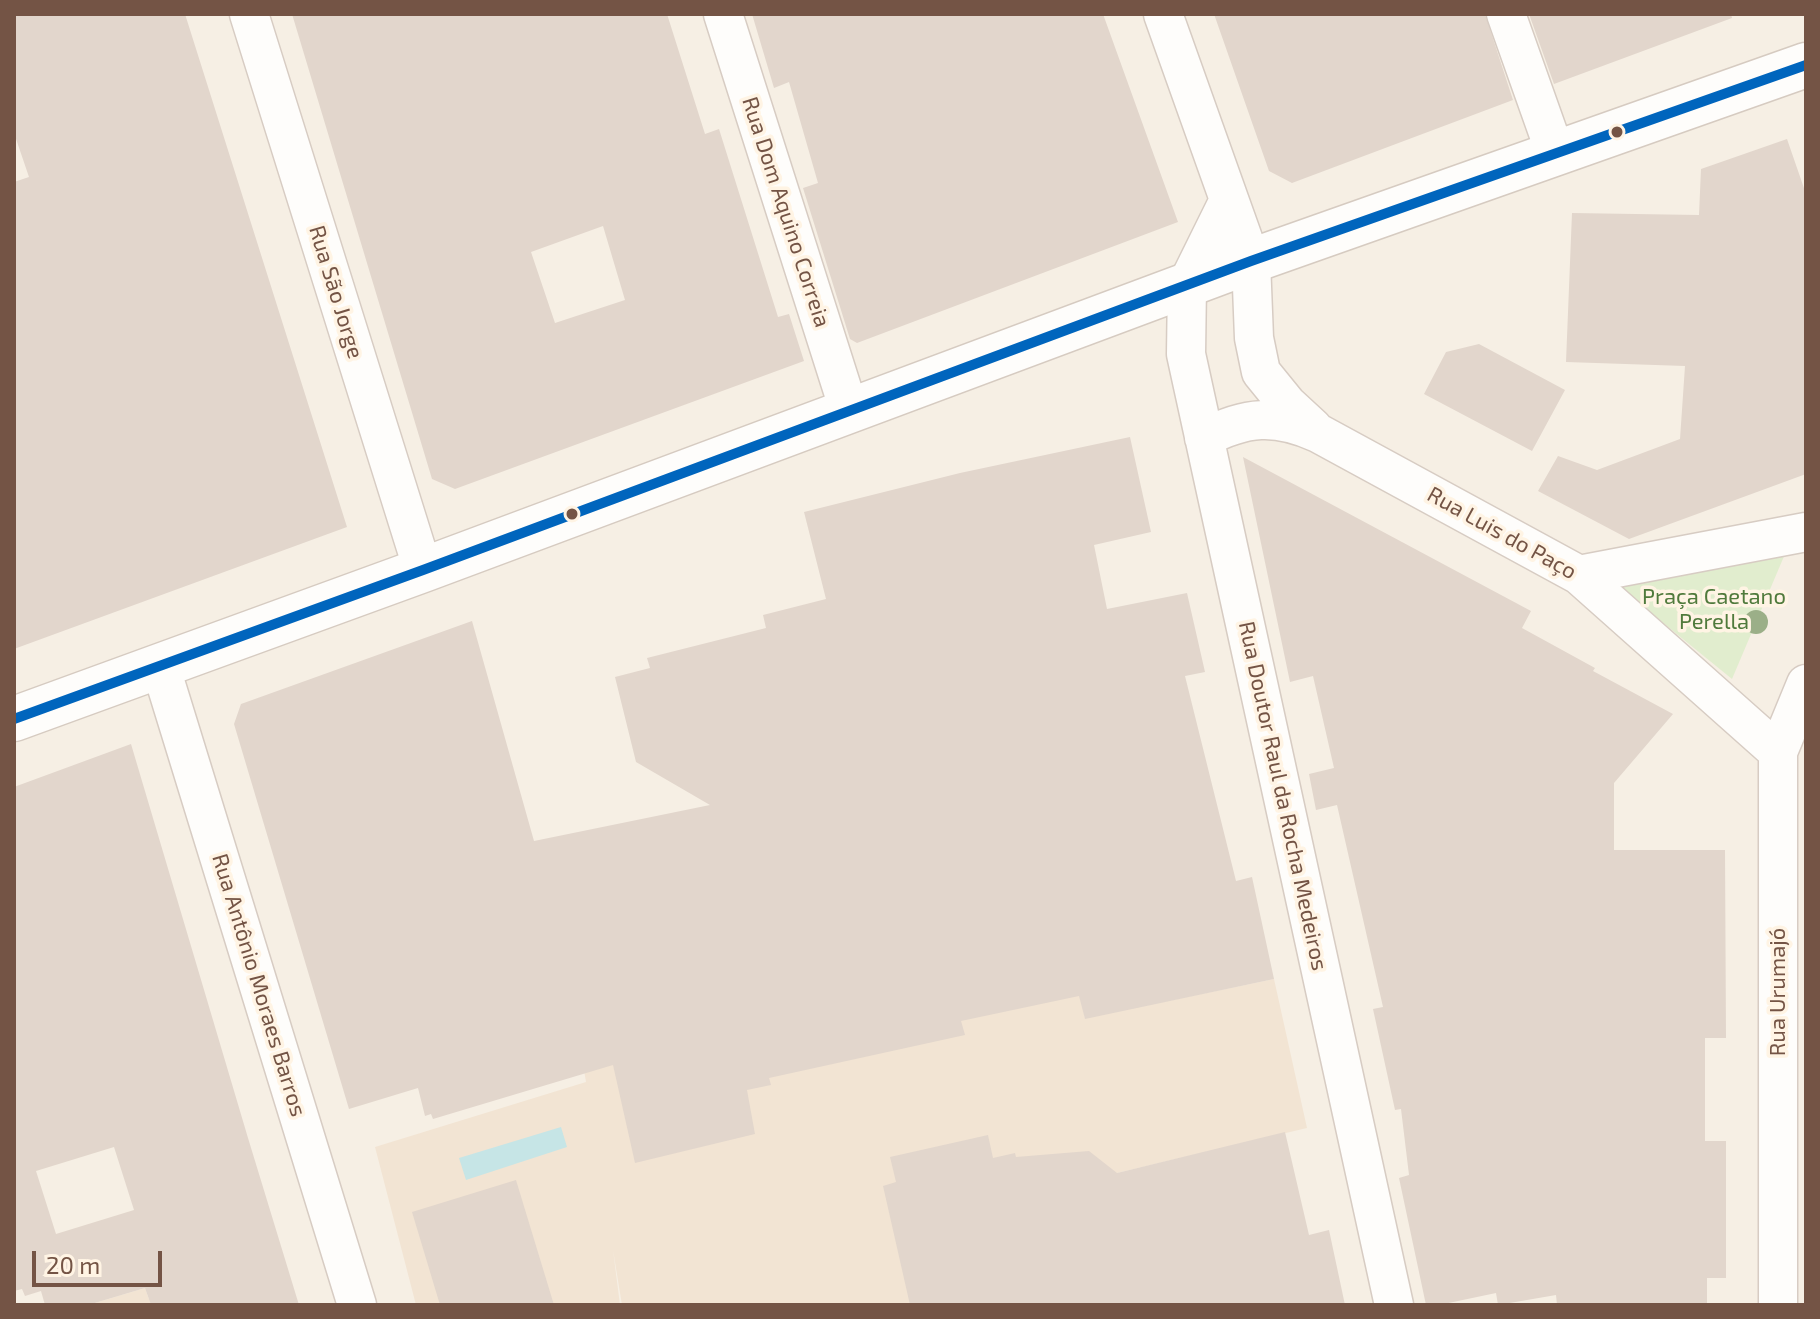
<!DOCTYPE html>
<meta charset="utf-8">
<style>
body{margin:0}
#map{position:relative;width:1820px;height:1319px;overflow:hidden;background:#f6efe4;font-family:"Exo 2",sans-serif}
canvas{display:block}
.frame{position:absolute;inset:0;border:16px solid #745445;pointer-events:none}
.scale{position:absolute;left:32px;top:1251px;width:130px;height:36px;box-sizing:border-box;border:4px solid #745445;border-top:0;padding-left:10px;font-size:24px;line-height:28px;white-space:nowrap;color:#745445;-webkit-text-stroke:6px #fff4e4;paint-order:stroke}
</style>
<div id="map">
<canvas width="1820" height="1319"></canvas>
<div class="frame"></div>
<div class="scale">20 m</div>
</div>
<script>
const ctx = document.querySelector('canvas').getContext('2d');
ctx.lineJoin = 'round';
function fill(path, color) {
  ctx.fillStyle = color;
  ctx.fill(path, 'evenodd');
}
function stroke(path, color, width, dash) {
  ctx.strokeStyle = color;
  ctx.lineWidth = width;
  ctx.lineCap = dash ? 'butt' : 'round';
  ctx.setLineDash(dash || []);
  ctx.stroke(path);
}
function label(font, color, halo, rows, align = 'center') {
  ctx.font = font + ' "Exo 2",sans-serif';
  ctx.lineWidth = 7;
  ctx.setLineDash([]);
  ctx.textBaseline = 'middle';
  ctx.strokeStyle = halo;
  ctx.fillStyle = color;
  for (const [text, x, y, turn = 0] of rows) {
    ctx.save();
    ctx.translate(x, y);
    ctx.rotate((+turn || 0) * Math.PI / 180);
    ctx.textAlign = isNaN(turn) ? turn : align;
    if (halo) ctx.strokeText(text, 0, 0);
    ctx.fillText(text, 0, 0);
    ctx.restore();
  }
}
const residential = new Path2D(`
 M1023 739 1085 1018 1274 979 1307 1128 1117 1173 1146 1305H622L613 1250 620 1305H416L375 1147 586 1082 579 1040Z
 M145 1288 151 1305H88Z`);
const green = new Path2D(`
 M1785 554 1732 679 1614 583Z`);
const water = new Path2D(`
 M561 1127 567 1147 466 1180 459 1158Z`);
const building = new Path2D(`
 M14 14H185L347 527 14 649V182L29 177 14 133Z
 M292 14H667L705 134 719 129 778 317 789 314 804 361 455 489 432 479ZM603 226 625 300 555 323 531 252Z
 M752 14H1103L1178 222 857 343 850 339 803 188 818 183 789 82 774 88Z
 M1214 14H1485L1513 100 1292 183 1269 171Z
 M1529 14H1731L1732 18 1554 84Z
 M1787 139 1806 194V474L1629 539 1538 491 1558 456 1597 470 1680 439 1685 366 1566 362 1572 213 1699 215 1701 169Z
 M1479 344 1565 390 1532 451 1424 394 1446 352Z
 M1130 437 1151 532 1094 545 1107 609 1187 593 1205 672 1185 676 1236 881 1252 877 1274 979 1085 1019 1079 996 961 1021 965 1035 769 1078 771 1085 747 1090 755 1134 635 1163 613 1065 433 1119 431 1114 425 1116 418 1088 349 1109 234 724 241 704 472 621 534 841 710 805 636 762 615 677 650 668 647 658 766 628 763 615 826 599 804 512 960 473Z
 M1243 457 1531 611 1522 628 1595 668 1593 671 1673 714 1614 783V850H1725L1726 1038H1705V1141H1726V1278H1707V1305H1557L1556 1295 1498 1305 1496 1293 1439 1305H1426L1399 1178 1409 1175 1401 1109 1395 1110 1373 1009 1383 1007 1337 805 1316 810 1309 774 1334 768 1313 676 1290 682Z
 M131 744 248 1138 299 1305H151L145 1288 88 1305H45L41 1291 25 1296 22 1289 14 1291V787ZM114 1147 134 1210 56 1234 36 1171Z
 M1285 1132 1309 1235 1329 1230 1345 1305H910L883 1186 896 1182 890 1157 988 1135 993 1158 1015 1153 1016 1157 1089 1151 1117 1173Z
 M516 1180 554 1305H440L412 1212Z`);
const street = new Path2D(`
 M249 14 423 570
 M723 14 849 410
 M1163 14 1251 261 1254 338 1261 372 1287 404 1313 428
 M1506 14 1556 155
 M1229 200 1187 285 1186 354 1394 1305
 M1204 438C1246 416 1275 414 1318 433L1579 575 1778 752
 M1579 575 1806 532
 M160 665 357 1305
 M1778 1305V752L1806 684`);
const secondary = new Path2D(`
 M14 719 423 570 1251 261 1806 65`);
const bus1 = new Path2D(`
 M14 719 423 570 1251 261 1806 65`);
const trees = [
 [1756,622]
];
const markers = [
 [1617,132,7,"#745445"],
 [572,514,7,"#745445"]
];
const streetNames = [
 ["Rua Dom Aquino Correia",786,212,72],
 ["Rua São Jorge",336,292,73],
 ["Rua Luis do Paço",1502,533,29],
 ["Rua Doutor Raul da Rocha Medeiros",1283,796,78],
 ["Rua Antônio Moraes Barros",259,985,73],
 ["Rua Urumajó",1778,992,-90]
];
const parkNames = [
 ["Praça Caetano",1714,597],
 ["Perella",1714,622]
];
fill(residential, '#f2e4d3');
fill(green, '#e1edce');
fill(water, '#c6e5e6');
fill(building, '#e2d6cc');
stroke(street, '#d7ccc3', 41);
stroke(secondary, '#d6cbc1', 47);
stroke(street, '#fefdfb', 38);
stroke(secondary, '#fefdfb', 44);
stroke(bus1, '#0065bd', 10);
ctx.fillStyle = '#9baf88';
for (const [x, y] of trees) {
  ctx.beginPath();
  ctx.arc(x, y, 12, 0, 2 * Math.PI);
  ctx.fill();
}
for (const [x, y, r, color] of markers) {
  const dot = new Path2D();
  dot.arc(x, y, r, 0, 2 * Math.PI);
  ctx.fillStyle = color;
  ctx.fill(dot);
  stroke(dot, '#fff4e4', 3);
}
label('22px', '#745445', '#fff4e4', streetNames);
label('22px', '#507a3c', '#fff4e4', parkNames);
</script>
